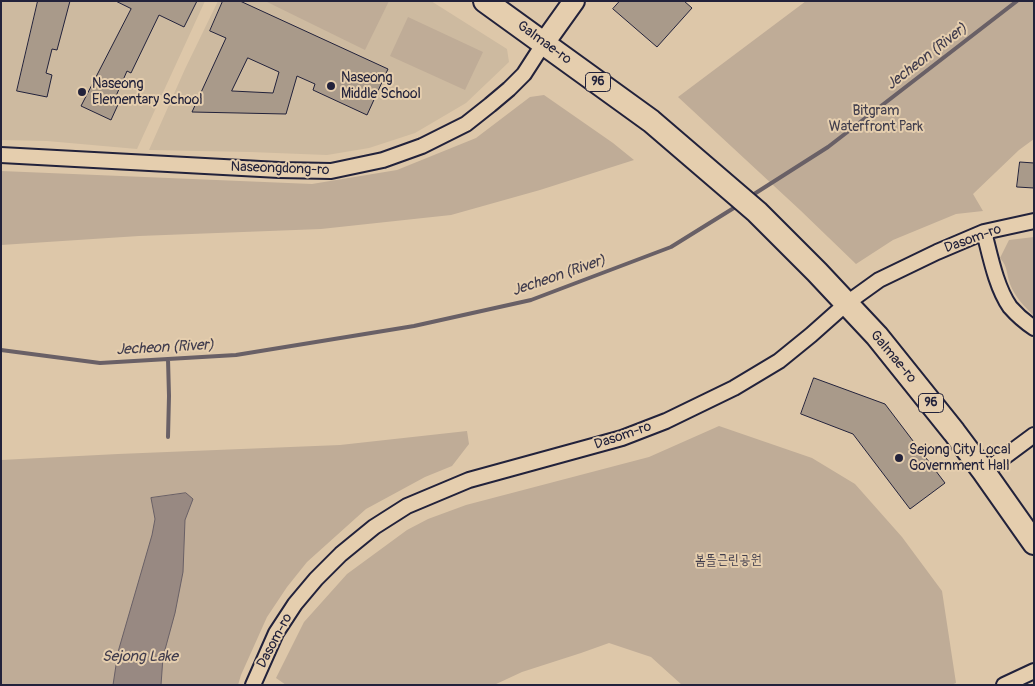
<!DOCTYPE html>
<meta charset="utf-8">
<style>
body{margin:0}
#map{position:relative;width:1035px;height:686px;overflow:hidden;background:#ddc7a9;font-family:Pangolin,sans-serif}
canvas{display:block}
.frame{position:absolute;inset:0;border:2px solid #22223b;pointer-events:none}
</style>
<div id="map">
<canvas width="1035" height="686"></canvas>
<div class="frame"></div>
</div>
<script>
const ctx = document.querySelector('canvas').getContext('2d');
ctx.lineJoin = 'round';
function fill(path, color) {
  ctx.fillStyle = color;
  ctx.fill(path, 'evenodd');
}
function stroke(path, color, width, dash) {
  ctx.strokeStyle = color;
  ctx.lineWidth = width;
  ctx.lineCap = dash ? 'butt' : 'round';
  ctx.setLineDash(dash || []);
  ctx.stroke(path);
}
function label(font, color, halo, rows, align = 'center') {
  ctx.font = font + ' Pangolin,"Poor Story",sans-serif';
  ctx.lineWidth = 4;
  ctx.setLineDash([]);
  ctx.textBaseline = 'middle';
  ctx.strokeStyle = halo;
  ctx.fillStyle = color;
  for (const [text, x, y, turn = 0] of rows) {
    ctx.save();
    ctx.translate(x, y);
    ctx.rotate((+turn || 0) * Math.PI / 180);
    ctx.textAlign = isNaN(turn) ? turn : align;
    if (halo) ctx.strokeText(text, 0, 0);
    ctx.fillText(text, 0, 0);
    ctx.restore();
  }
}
const built = new Path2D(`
 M1 1H205L137 149 47 141 1 140Z
 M218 1H431L507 49 509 62 466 103 415 133 369 148 327 155 250 152 149 150 185 69Z`);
const green = new Path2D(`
 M265 1H389L365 50Z
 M806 1H1034V139L1019 150 973 194 983 211 956 214 893 240 856 264 800 210 678 97Z
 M408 17 483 52 465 90 390 56Z
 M544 95 613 143 634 160 540 190 451 215 321 229 139 236 1 245V171L312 184 397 170 476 138 530 97Z
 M1034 237V316C1024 306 1015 297 1010 284 1006 273 1008 267 1000 258L1009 240Z
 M719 426 812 458 855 484 902 537 942 591 956 683 951 685H682L651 657 609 643 581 653 522 672 494 685H286L276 678 304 622 347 574 407 530 428 519 466 505 649 457Z
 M467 431 469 444 452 466 425 477 366 509 307 562 287 587 267 617 241 675 238 685H1V460L118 454 340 445Z`);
const water = new Path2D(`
 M186 493 193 499 185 520 183 572 175 613 163 657 161 685H113L118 652 152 535 155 519 151 498Z`);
const stream = new Path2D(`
 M751 196 828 147 1017 1
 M1 350 100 363 236 355 414 326 531 300 671 247 737 206
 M168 359 169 396 168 437`);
const building = new Path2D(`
 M38 1H70L57 50 52 49 46 73 52 75 47 97 17 91Z
 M116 1H197L184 27 159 15 131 73 127 71 116 96 121 98 111 120 81 106 131 9Z
 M223 1H240L388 69 367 115 313 90 315 84 297 76 286 114 192 112 226 38 210 31ZM248 58 279 72 273 93 232 91Z
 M620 1H684L692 8 657 47 613 9Z
 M1020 162 1034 163V188L1017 187Z
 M814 378 885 404 945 483 910 509 853 434 801 414Z`);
const street = new Path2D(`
 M1 155 279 170 331 171 383 160 422 146 466 124 490 105 509 89 524 74 544 43
 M984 232C990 255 996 287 1010 307 1017 315 1025 322 1034 328
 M984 472 1034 435
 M253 685 276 633 295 604 316 579 341 554 374 527 407 506 469 480 622 438 666 421 734 388 779 361 811 335 847 303 879 280 937 252 984 232 1034 221
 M1004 685 1034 671`);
const secondary = new Path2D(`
 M544 43 574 1`);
const primary = new Path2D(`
 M485 1 651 121 757 212 817 272 877 336 954 432 984 472 1034 543`);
const markers = [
 [331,86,5,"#22223b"],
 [82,92,5,"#22223b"],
 [899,458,5,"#22223b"]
];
const shields = [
 [598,82,25],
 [931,403,25]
];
const shieldNames = [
 ["96",598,82],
 ["96",931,403]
];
const streetNames = [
 ["Galmae-ro",544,43,36],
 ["Naseongdong-ro",280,169,2],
 ["Dasom-ro",973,239,-20],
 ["Galmae-ro",893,357,50],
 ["Dasom-ro",623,436,-19],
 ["Dasom-ro",275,641,-62]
];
const poiNames = [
 ["Naseong",341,78],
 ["Middle School",341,94],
 ["Naseong",92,84],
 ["Elementary School",92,100],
 ["Sejong City Local",909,450],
 ["Government Hall",909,466]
];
const parkNames = [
 ["Bitgram",876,111],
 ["Waterfront Park",876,127],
 ["봄뜰근린공원",728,560]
];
const waterNames = [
 ["Jecheon (River)",927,57,-38],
 ["Jecheon (River)",559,276,-19],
 ["Jecheon (River)",165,348,-3],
 ["Sejong Lake",140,657]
];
fill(built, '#cdbaa0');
fill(green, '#bfac97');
fill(water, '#988982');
stroke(water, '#696066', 1);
stroke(stream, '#696066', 4);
fill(building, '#a99a8a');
stroke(building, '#22223b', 1);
stroke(street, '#22223b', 18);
stroke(secondary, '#22223b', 24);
stroke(primary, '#22223b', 26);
stroke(street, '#e5ceae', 14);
stroke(secondary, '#e5ceae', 20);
stroke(primary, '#e5ceae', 22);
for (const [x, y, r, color] of markers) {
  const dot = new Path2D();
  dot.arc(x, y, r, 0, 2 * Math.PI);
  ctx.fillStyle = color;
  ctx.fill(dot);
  stroke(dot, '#e5ceae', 2);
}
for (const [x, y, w] of shields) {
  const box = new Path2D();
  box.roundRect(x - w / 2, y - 9.5, w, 19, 4);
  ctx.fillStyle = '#e5ceae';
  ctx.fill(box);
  stroke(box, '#22223b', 1);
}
label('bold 12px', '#22223b', null, shieldNames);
label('14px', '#22223b', '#e5ceae', streetNames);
label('14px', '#22223b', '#e5ceae', poiNames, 'left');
label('14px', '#413e4d', '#e5ceae', parkNames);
label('italic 15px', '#403c4d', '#e5ceae', waterNames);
</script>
